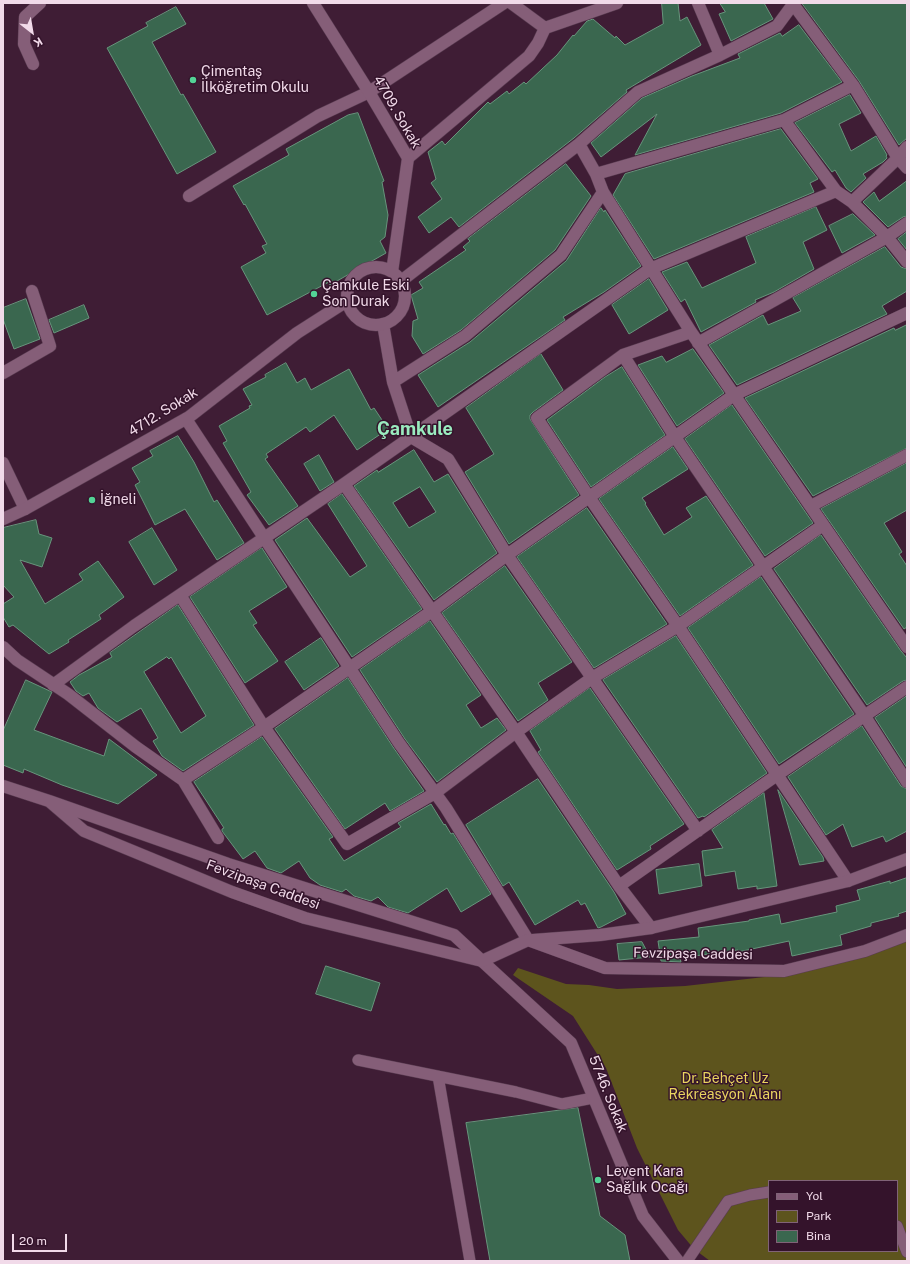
<!DOCTYPE html>
<meta charset="utf-8">
<style>
body{margin:0}
#map{position:relative;width:910px;height:1264px;overflow:hidden;background:#3f1d35;font-family:"Public Sans",sans-serif}
canvas{display:block}
.frame{position:absolute;inset:0;border:4px solid #f1dae9;pointer-events:none}
.legend{position:absolute;left:768px;top:1180px;width:130px;height:72px;box-sizing:border-box;background:#34132b;border:1px solid #806377;margin:0;padding:5px 7px;list-style:none;font-size:12px;color:#f1dae9}
.legend li{display:flex;align-items:center;gap:8px;height:20px}
.legend b{width:20px;border:1px solid #806377}
.north{position:absolute;left:12px;top:12px;width:40px;height:40px;-webkit-text-stroke:3px #34132b;paint-order:stroke;rotate:149deg;font-size:11px;font-weight:700;line-height:16px;text-align:center;color:#f1dae9}
.north::after{content:'';display:block;margin:auto;width:14px;height:18px;background:#f1dae9;clip-path:polygon(50% 0,100% 100%,50% 72%,0 100%)}
.scale{position:absolute;left:12px;top:1234px;width:55px;height:18px;box-sizing:border-box;border:2px solid #f1dae9;border-top:0;padding-left:5px;font-size:12px;line-height:14px;white-space:nowrap;color:#f1dae9;-webkit-text-stroke:3px #34132b;paint-order:stroke}
</style>
<div id="map">
<canvas width="910" height="1264"></canvas>
<div class="frame"></div>
<ul class="legend">
<li><b style="height:5px;background:#855e78"></b>Yol</li>
<li><b style="height:11px;background:#5d541d"></b>Park</li>
<li><b style="height:11px;background:#3a674f"></b>Bina</li>
</ul>
<div class="north">K</div>
<div class="scale">20 m</div>
</div>
<script>
const ctx = document.querySelector('canvas').getContext('2d');
ctx.lineJoin = 'round';
function fill(path, color) {
  ctx.fillStyle = color;
  ctx.fill(path, 'evenodd');
}
function stroke(path, color, width, dash) {
  ctx.strokeStyle = color;
  ctx.lineWidth = width;
  ctx.lineCap = dash ? 'butt' : 'round';
  ctx.setLineDash(dash || []);
  ctx.stroke(path);
}
function label(font, color, halo, rows, align = 'center') {
  ctx.font = font + ' "Public Sans",sans-serif';
  ctx.lineWidth = 3;
  ctx.setLineDash([]);
  ctx.textBaseline = 'middle';
  ctx.strokeStyle = halo;
  ctx.fillStyle = color;
  for (const [text, x, y, turn = 0] of rows) {
    ctx.save();
    ctx.translate(x, y);
    ctx.rotate((+turn || 0) * Math.PI / 180);
    ctx.textAlign = isNaN(turn) ? turn : align;
    if (halo) ctx.strokeText(text, 0, 0);
    ctx.fillText(text, 0, 0);
    ctx.restore();
  }
}
const green = new Path2D(`
 M907 939V1261H710L694 1249 678 1230 637 1148 606 1068 573 1016 513 975 518 968 566 984 589 985 617 989 685 986 791 974ZM769 1181H897V1251H769Z`);
const building = new Path2D(`
 M662 3H678L680 21 687 17 701 45 626 90 627 92 574 138 459 227 451 217 429 233 418 217 442 199 431 183 436 179 428 152 442 141 445 145 488 102 490 104 507 91 509 94 524 82 526 84 557 55 573 35 574 36 587 21 593 19 615 38 616 36 625 45 663 24Z
 M720 3H764L773 19 731 41 719 14 725 12Z
 M802 3H907V138L899 145 859 81Z
 M176 7 186 24 152 42 181 95 183 94 216 152 177 174 107 48 148 26 146 23Z
 M799 25 842 82 781 113 635 155 657 114 601 157 591 143 642 98 692 76 740 58 738 54 780 33 782 36Z
 M850 95 861 113 839 124 851 151 876 136 887 155 886 156 887 158 883 162 863 174 866 178 851 192 846 188 835 170 832 172 795 123Z
 M358 113 384 181 382 182 388 215 385 237 380 241 386 253 330 285 329 282 267 315 241 267 266 253 262 246 267 244 245 204 244 205 233 186 289 155 286 149 348 115Z
 M781 129 818 179 810 183 814 192 654 259 613 195 625 174Z
 M566 164 591 196 555 250 461 330 423 354 412 336 413 321 418 319 411 295 423 288 419 282 466 250 463 247 470 241 468 239Z
 M907 181V216L903 217 888 227 863 202 874 192 879 201Z
 M816 207 827 230 803 242 814 269 774 292 755 300 756 302 701 332 685 299 681 302 662 272 687 262 702 288 756 263 746 237Z
 M601 208 604 212 605 210 641 266 604 292 563 317 565 320 438 407 418 375 470 342 566 261Z
 M853 214 875 235 842 253 829 226Z
 M907 232V250L898 239Z
 M885 247 901 267 907 269V291L882 306 887 314 737 385 709 345 763 315 768 325 801 311 793 298Z
 M649 279 668 310 629 334 612 305Z
 M26 299 40 339 14 349 3 319V308Z
 M84 305 89 318 54 333 49 320Z
 M907 325V448L813 496 745 398 894 328 895 330Z
 M693 349 724 393 677 426 638 365 662 356 666 362Z
 M541 354 563 390 533 412 530 415V419L579 495 509 544 465 472 494 454 466 408Z
 M286 363 297 383 305 378 311 390 349 369 371 410 374 408 388 429 357 450 334 415 310 432 306 427 266 454 268 457 265 459 298 506 269 525 247 495 251 492 223 443 227 441 219 426 250 408 249 406 252 405 243 389 266 377 265 375Z
 M622 367 665 435 591 487 547 420 605 377Z
 M732 405 813 523 765 556 685 439Z
 M178 436 194 462 214 502 217 500 244 543 217 560 185 509 155 525 135 485 140 482 132 468 153 456 150 451Z
 M673 447 688 469 642 498 646 503 645 504 664 535 692 517 686 508 706 496 753 565 680 616 599 499Z
 M414 450 434 482 448 474 497 553 434 600 354 486 377 470 378 472ZM420 487 436 512 409 528 393 503Z
 M319 455 334 482 320 491 304 464Z
 M907 463V510L884 523 902 552 899 554 907 566V627L904 629 821 509Z
 M342 494 422 609 352 657 275 540 307 518 350 577 367 566 328 504Z
 M587 508 667 624 594 668 517 557Z
 M36 520 39 534 52 538 42 567 20 560 45 604 83 580 79 574 98 561 124 597 99 615 101 619 68 640 69 642 49 654 13 625 9 627 3 617V604L14 597 3 585V528Z
 M152 528 177 570 154 585 129 542Z
 M821 535 901 651 907 658V680L903 681 867 705 774 569Z
 M262 548 287 587 249 611 257 623 253 625 278 661 245 683 190 597Z
 M505 566 572 662 538 683 548 700 518 721 442 613Z
 M761 577 854 714 779 764 688 628Z
 M178 605 254 725 183 771 162 756 153 741 158 738 141 708 117 722 98 708 89 693 83 696 76 691 70 682 79 675 112 657 110 653ZM167 657 169 659 171 657 206 716 181 733 144 672Z
 M430 621 481 695 466 705 481 728 497 718 506 730 437 782 405 739 360 670Z
 M676 636 767 773 704 817 703 816 698 818 603 680Z
 M321 638 339 666 304 690 285 662Z
 M348 678 393 747 424 791 390 811 385 803 345 829 275 729Z
 M26 680 52 692 34 730 104 756 109 739 157 775 118 804 62 785 24 769 23 773 3 765V731Z
 M590 688 684 824 650 846 651 849 617 870 538 752 541 750 530 731Z
 M907 696V768L875 718Z
 M862 726 901 786 907 789V831L886 842 883 836 852 847 843 824 826 835 788 777Z
 M262 737 333 837 329 839 344 861 401 827 398 823 431 804 444 825 445 824 451 834 453 833 491 894 461 912 447 888 408 913 388 907 378 897 371 901 354 896 346 889 342 892 320 885 310 878 299 861 281 873 267 868 255 851 243 859 222 831V829L224 828 194 782Z
 M538 779 614 892 626 914 601 927 598 928 585 903 581 905 578 900 535 925 509 882 503 886 466 825Z
 M778 790 823 857 824 861 800 865Z
 M764 793 777 886 757 889V886L738 889 735 871 705 876 702 851 723 848 712 830Z
 M699 864 702 886 659 894 656 870Z
 M907 878V911L898 914 899 916 871 923V926L840 935 842 945 792 956 789 941 738 952V950L680 958 681 962 661 961 658 941 699 937 698 928 749 921V920L779 914 781 924 837 912 836 906 860 900 857 890 890 881V883Z
 M642 942 650 957 619 960 617 944Z
 M326 966 380 983 371 1011 316 994Z
 M578 1108 600 1216 625 1235 630 1261H490L466 1123Z`);
const lane = new Path2D(`
 M358 1060 516 1092 562 1104 593 1098
 M438 1076 470 1261
 M897 1226 907 1252
 M687 1261 728 1201 750 1195 769 1192`);
const street = new Path2D(`
 M793 4 853 85 898 158 907 168
 M545 28 617 3
 M720 55 777 26 794 3
 M33 64 24 44 25 17 40 3
 M784 120 836 191 852 202 887 237 907 262
 M579 144 596 174 603 192 691 332 907 647
 M408 158 529 56 538 43 545 28 511 3
 M596 174 784 120 853 85
 M189 196 318 116 369 92 504 3
 M852 202 898 158 907 147
 M401 281 579 144 638 92 720 55 698 3
 M383 324 393 382 411 437 448 459 507 555 698 831
 M691 332 623 355 537 418 589 497 678 626 848 881
 M698 343 887 237 907 223
 M623 355 675 437 864 715 907 782
 M3 373 50 346 32 291
 M393 382 465 336 561 255 603 192
 M186 419 399 743 446 808 528 940
 M3 463 25 509
 M344 484 516 732 619 886 651 928
 M811 506 907 455
 M180 595 264 727 347 844 435 793 516 732 592 678 678 626 823 525
 M3 647 17 660 68 694 136 747 183 780
 M53 685 134 626 344 484 650 269 836 191
 M218 838 183 780 264 727 432 611 507 555 734 395 907 313
 M619 886 777 775 907 687
 M482 961 571 1043 643 1216 678 1261`);
const secondary = new Path2D(`
 M313 3 369 92 408 158 392 272
 M347 296a29 29 0 1 1 58 0a29 29 0 1 1-58 0Z
 M3 519 25 509 189 417 297 333 347 301
 M3 786 49 801
 M533 940 600 935 651 928 848 881 907 859
 M482 961 454 935 228 864 49 801 84 831 232 892 305 918 482 961 528 940 605 968 784 971 865 951 907 935`);
const markers = [
 [193,80,4,"#53d396"],
 [314,294,4,"#53d396"],
 [92,500,4,"#53d396"],
 [598,1180,4,"#53d396"]
];
const poiNames = [
 ["Çimentaş",201,72],
 ["İlköğretim Okulu",201,88],
 ["Çamkule Eski",322,286],
 ["Son Durak",322,302],
 ["İğneli",100,500],
 ["Levent Kara",606,1172],
 ["Sağlık Ocağı",606,1188]
];
const streetNames = [
 ["4709. Sokak",397,112,60],
 ["4712. Sokak",163,412,-32],
 ["Fevzipaşa Caddesi",263,885,20],
 ["Fevzipaşa Caddesi",693,954,1],
 ["5746. Sokak",608,1094,68]
];
const parkNames = [
 ["Dr. Behçet Uz",725,1079],
 ["Rekreasyon Alanı",725,1095]
];
const districtNames = [
 ["Çamkule",415,429]
];
fill(green, '#5d541d');
fill(building, '#3a674f');
stroke(building, '#67957c', 1);
stroke(lane, '#593c51', 12);
stroke(street, '#593c51', 13);
stroke(secondary, '#593c51', 13);
stroke(lane, '#855e78', 11);
stroke(street, '#855e78', 12);
stroke(secondary, '#855e78', 12);
for (const [x, y, r, color] of markers) {
  const dot = new Path2D();
  dot.arc(x, y, r, 0, 2 * Math.PI);
  ctx.fillStyle = color;
  ctx.fill(dot);
  stroke(dot, '#34132b', 1.5);
}
label('14px', '#f1dae9', '#34132b', poiNames, 'left');
label('14px', '#f1dae9', '#34132b', streetNames);
label('14px', '#e9d45f', '#34132b', parkNames);
label('bold 18px', '#9aebbf', '#34132b', districtNames);
</script>
